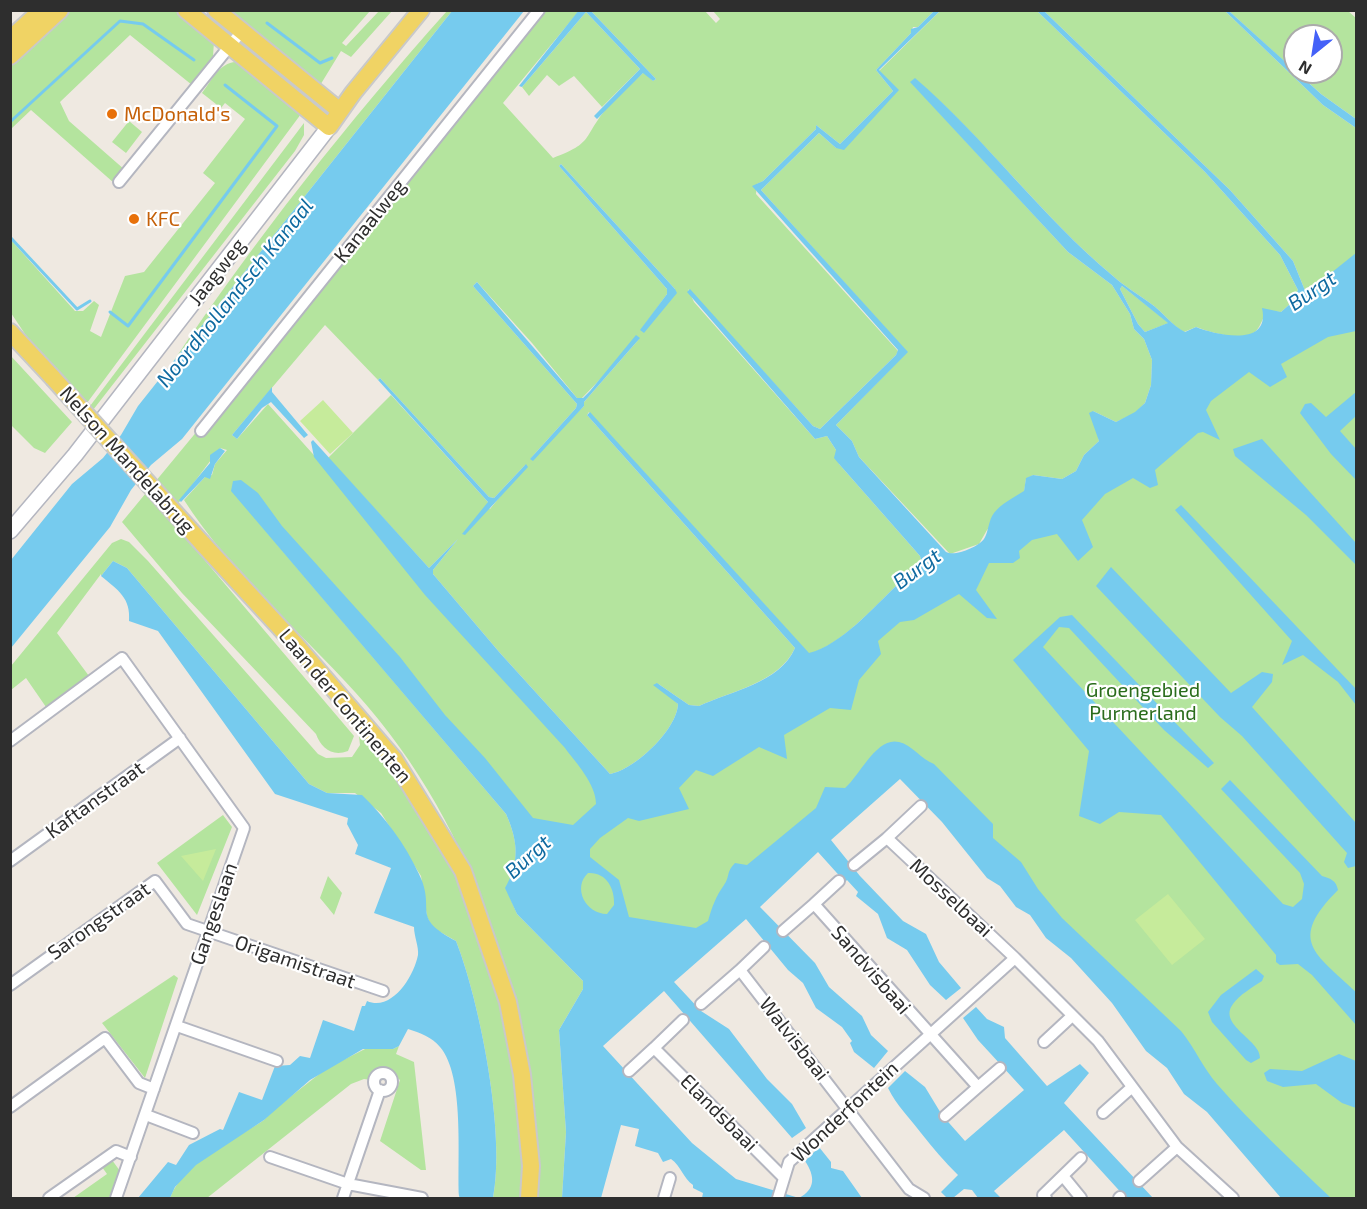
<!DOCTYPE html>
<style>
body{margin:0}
#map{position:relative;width:1367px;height:1209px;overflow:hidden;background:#efe9e1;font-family:"Exo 2",sans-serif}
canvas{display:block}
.frame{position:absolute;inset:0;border:12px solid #2e2e2e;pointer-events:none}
.north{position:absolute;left:1283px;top:24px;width:60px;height:60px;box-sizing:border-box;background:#fff;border:2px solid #ababab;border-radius:50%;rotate:210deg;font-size:16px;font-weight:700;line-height:24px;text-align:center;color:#2e2e2e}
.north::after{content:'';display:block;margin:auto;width:21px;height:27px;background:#4461f8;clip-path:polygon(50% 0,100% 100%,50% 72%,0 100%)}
</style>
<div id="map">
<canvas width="1367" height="1209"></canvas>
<div class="frame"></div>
<div class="north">N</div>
</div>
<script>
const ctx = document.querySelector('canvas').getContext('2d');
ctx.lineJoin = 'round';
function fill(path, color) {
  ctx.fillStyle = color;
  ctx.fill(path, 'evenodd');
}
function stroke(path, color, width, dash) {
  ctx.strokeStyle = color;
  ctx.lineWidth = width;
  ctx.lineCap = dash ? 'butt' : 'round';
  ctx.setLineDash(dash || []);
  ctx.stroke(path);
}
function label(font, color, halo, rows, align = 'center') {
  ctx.font = font + ' "Exo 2",sans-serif';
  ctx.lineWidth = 4.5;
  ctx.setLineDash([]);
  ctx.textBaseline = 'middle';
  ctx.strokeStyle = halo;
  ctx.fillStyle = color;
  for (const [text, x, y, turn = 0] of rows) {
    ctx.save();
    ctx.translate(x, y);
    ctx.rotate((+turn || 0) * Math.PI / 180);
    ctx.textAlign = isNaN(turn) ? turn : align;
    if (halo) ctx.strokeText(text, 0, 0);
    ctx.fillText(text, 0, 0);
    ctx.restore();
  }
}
const green = new Path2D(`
 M68 11H177L214 42 213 56 192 85 130 35 60 102 69 121 125 170 114 183 31 110 11 129V62Z
 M223 11H370L342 43 346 46 379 11H392L351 57 341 51 319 87Z
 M447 11H452L173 362C256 238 348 122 447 11Z
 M544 11H579L503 103 553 158C594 143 583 137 606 109 617 95 631 84 644 72L653 81 656 79 591 11H705L716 23 720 19 713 11H934L918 27H913L911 33 876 70 893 91 840 144 816 125V129L763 181 757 184 756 194 898 351 896 355 820 429 813 426 688 289 694 302 815 439 827 436 836 450 839 464 920 556 922 562C916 574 907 575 898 584 874 607 841 645 809 654L589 412 587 415 795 648C779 683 731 691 699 706L689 705 657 683 678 704C677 730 634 770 610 774L500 653 433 574V570L458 539 429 568 328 458 391 395 488 502 487 506 490 509 526 464 494 498 489 497 380 378 378 380 325 325 232 435 237 439 268 404 621 797 1356 288V1198H1303L904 758 647 977 566 917 518 815 253 516 506 814C518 841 520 862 506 888L517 914 583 981V989L559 1030 566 1132 562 1198H538C531 1014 482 832 355 692 297 628 231 573 184 500L205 477 212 475 215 464 227 450 220 448 168 517 354 736 348 751C332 757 321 748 316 734L182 593 122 522ZM561 164 675 289 641 330 667 294V289L559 166ZM477 282 532 343 577 398H582L640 338 584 402V406L530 459 576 408 577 404 473 286Z
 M940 11H1037L1205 172 1280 255 1298 290 1290 304 1281 312 1269 311C1262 316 1262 325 1256 331 1244 343 1210 332 1196 327L1184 332C1172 326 1162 311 1150 303 1138 294 1124 286 1113 276 1041 216 986 139 915 79L911 82 1068 252 1112 285 1130 314 1134 329 1144 339 1152 360 1151 385 1145 403 1135 413 1116 422 1093 411 1099 441 1084 455 1076 471 1062 479 1033 475 1026 479 1024 492 987 530 979 544 950 554 859 457 852 441 836 425 907 352 761 190 819 133 836 148H843L898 90 879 71Z
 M1044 11H1225L1323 105 1356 128 1355 256 1306 293 1293 261 1230 190Z
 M1229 11H1348L1356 18V119L1321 94 1297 72H1331V36H1295V71Z
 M586 12 640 69 602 107 574 76 559 86 547 75 529 96 522 87Z
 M236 62 243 64 301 114 87 403 27 337 11 313 10 239 75 311H83L94 301 99 305 90 331 101 337 125 276 144 272 215 183 203 173 245 119 225 103 221 108 202 93C212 80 219 63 236 62Z
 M129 121 142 132 126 153 112 142Z
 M304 123V135L295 151 93 410 90 406Z
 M1122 286 1169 323 1145 332 1138 324 1120 289Z
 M10 355 72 422 45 453 34 448 11 425Z
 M121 539 129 542 148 561 318 754 326 758 352 757 360 745 358 728 387 766 408 788 464 890 492 959 515 1064 523 1155 521 1198H493C506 1135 480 1002 456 941L433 928 427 917 421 876 381 813 355 793H327L309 784 127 568 113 561 101 576V574L57 633 89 676 46 707 26 678 11 690V666L112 543Z
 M223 815 232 827 197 915 157 863Z
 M328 876 342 893 334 915 320 898Z
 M174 975 178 978 145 1078 102 1023Z
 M399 1046 396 1054 414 1062 426 1170H421L380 1141 400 1080C391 1074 387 1064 375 1071L371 1080 364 1079 351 1084 207 1198H170C184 1161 233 1141 264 1120L272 1111 327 1068 367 1048 393 1049Z
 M112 1160 120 1171 109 1198H73L107 1174 102 1167Z`);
const pitch = new Path2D(`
 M323 400 353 433 330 454 300 421Z
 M216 849 203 881 181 856Z
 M1168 894 1205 939 1172 965 1135 920Z`);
const water = new Path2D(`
 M579 10 591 11 656 79 653 81 643 73 597 119 594 116 640 69 586 12 522 87 519 86Z
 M452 11H524L182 439 151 465 131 490 110 527 11 648V560L72 484 103 458 121 435 138 406Z
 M934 11H940L879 70 899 90 844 150 836 148 819 133 761 190 908 352 836 425 852 441 859 457 946 552C955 557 978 547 984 539 989 531 988 521 994 513 1002 503 1013 498 1024 491L1026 478 1033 475 1062 479 1076 471 1084 455 1099 441 1089 413 1093 411 1116 422 1135 412 1145 403 1151 385 1152 360 1144 339 1134 329 1130 314 1112 285 1068 252 910 82 915 78C986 139 1041 216 1113 276 1124 286 1138 294 1150 303 1162 311 1172 326 1185 332L1196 327C1216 335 1271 348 1262 308L1281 312 1290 304 1298 290 1280 255 1205 172 1037 11H1044L1230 190 1293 261 1306 293 1356 253V331L1328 337 1281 364 1287 377 1270 387 1249 372 1211 401 1206 410 1220 440 1203 432 1198 433 1155 470 1158 485 1150 488 1133 478 1105 494 1082 520 1093 547 1078 561 1057 534 1032 540 1019 551 1020 558 1013 563H989L976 590 997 619 987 618 959 594 914 620 900 622 878 641 881 654 859 680 851 710 830 708 784 735 787 759 759 747 713 776 696 770 679 788 689 809 639 821 628 818 600 838 590 849V857L619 880 629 917 696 928 708 921C712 907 716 896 724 885 730 877 726 872 735 863L747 865 816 808 825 787 845 788C860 775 877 736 899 742 912 745 921 759 934 764L993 824V838L1021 862 1038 889 1062 918 1181 1031C1195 1048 1203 1068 1217 1084 1253 1125 1292 1161 1331 1198H1281L1207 1112 1184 1094 1167 1068 1146 1051 1112 1003 1071 958 1046 938 1030 915 1016 907 1000 886 987 878 942 822 900 779 831 840 860 876 903 921 926 934 939 962 961 988 946 1000 930 985 907 950 887 938 878 914 856 896 858 892 847 880 845 882 818 852 760 907 815 963 829 987 862 1016 871 1035 888 1051 874 1068 854 1052 850 1043 852 1041 842 1027 816 1008 803 983 788 970 746 919 674 982 701 1011 729 1029 767 1079 792 1104 806 1128 792 1138 664 991 603 1046 692 1143 736 1179 799 1198C816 1189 815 1176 805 1161L819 1147 831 1162V1168L843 1171 862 1198H702L703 1193 693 1188V1185C683 1178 681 1166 671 1159L663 1162 658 1153 635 1146 639 1129 621 1125 601 1198H562L566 1132 559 1030 583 989V981L517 914 505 888C520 862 518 841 506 814L231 491 233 481 241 480 258 493 282 526 400 657 445 715 485 758 533 818 573 825 596 804C596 784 576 763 565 748L425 595 314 457 311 442 313 440 429 568 458 539 433 570V574L500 653 610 774C634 770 677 730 678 704L653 685 657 683 689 705 699 706C731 691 780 683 795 648L587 415 590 412 809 653C841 645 874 607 898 584 906 576 916 574 922 563L920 556 839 464 834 458 836 450 827 436 815 439 687 292 690 289 813 426 820 429 896 355 898 350 752 186 763 181 816 129V125L840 144 893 91 876 70 911 33V29L918 27ZM1122 286 1168 323 1145 332 1138 324 1120 289ZM588 873C606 872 615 888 614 905L607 914C586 914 572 888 588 873Z
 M1225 11H1229L1321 94 1356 119V128L1323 105Z
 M561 164 675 289 677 293 644 333 640 330 667 294V289L559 166Z
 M477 282 577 398H583L590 391 636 335 640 338 584 402V406L533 461 530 459 576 408 577 404 473 286Z
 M380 378 489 497 494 498 526 464 528 467 465 535 462 534 488 502 378 380Z
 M272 387V392L308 435 304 438 271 402 262 408 237 439 232 435Z
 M1356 392V416L1340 431 1356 449V480L1331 454 1300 413 1305 404 1311 403 1326 417Z
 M1262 439 1356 543V565L1306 515 1235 456 1233 449Z
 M220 448 225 451 215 464 210 479 205 477 181 502 179 500 210 463V455Z
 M1181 505 1356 689V705L1338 682 1303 655 1282 665 1292 641 1175 510Z
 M113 561 127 568 309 784 327 793 362 795C385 817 405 844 419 874 437 911 409 916 456 941 480 1002 506 1135 493 1198H460L459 1196C457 1159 465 1076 440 1047 432 1037 420 1033 408 1029L399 1046 393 1049H363L310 1080 264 1120 196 1165 175 1187 170 1198H138L168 1162 176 1165 189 1145 220 1129 223 1130 239 1092 262 1100 275 1066 290 1065 300 1056 310 1058 323 1020 354 1031 362 1006H365L367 1001C392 1012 414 976 418 955 419 947 414 936 414 927L374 913 391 868 355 854 358 845 347 824 348 818 275 794 158 631 129 621C131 598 118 590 101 576Z
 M1111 567 1231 693 1262 672 1273 674 1272 682 1252 707 1356 823V866L1348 868 1344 862 1347 853 1242 736 1220 717 1096 586Z
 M1072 615 1214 763 1208 768 1164 730 1069 628 1059 627 1043 647 1283 904 1293 907 1302 899 1304 884 1300 873 1221 789 1230 780 1322 876C1331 879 1336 880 1338 890 1287 941 1315 953 1356 992V1025L1312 975 1298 964 1280 965 1276 962V955L1161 815 1119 812 1100 824 1079 816 1089 751 1013 660 1060 617Z
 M1256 969 1264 976 1262 981C1253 987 1239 995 1233 1004 1217 1025 1261 1040 1260 1058L1251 1063 1246 1060 1212 1022 1208 1012 1221 995Z
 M976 1007 987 1019 1004 1027 1005 1038 1047 1086 1080 1064 1089 1073 1064 1103 1153 1198H1126L1064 1130 994 1191 1001 1198H978L972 1190 964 1189 953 1198H947L941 1192 958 1175C944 1161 933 1148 921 1133 909 1117 897 1106 888 1088L905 1071 925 1087 942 1115 965 1141 1024 1090 978 1040 963 1018Z
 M1339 1054 1356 1061V1108L1342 1103 1316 1084 1283 1087 1267 1081 1264 1073 1270 1069 1302 1071Z`);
const stream = new Path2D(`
 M267 23 320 63 332 58
 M10 122 120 21 143 24 194 60
 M10 237 77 309 90 301
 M110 312 128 326 277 126 225 85`);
const street = new Path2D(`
 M119 182 242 31
 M201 431 539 10
 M10 741 122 658 244 828 116 1198
 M887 838 921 806
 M10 861 180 738
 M854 865 887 838 1015 958 1098 1041 1177 1147 1233 1198
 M814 904 839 881
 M783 931 814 904 978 1087 945 1116
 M740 970 764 947
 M10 985 155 881 187 924 383 991
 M701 1004 740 970 909 1189 924 1198
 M177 1026 277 1061
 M1044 1042 1072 1016
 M654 1048 683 1020
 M629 1071 654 1048 784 1178
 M374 1082a9 9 0 1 1 18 0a9 9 0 1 1-18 0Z
 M978 1087 1000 1068
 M10 1107 105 1038 139 1083 154 1089
 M1103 1113 1131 1088
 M146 1115 193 1133
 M270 1157 348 1184 422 1198
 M1063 1176 1081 1198
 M1139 1181 1177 1147
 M49 1198 116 1151 131 1157
 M343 1198 380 1090
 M664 1198 670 1178
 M778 1198 789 1162 1015 958
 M1046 1198 1043 1195 1081 1158
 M1119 1198 1120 1197`);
const secondary = new Path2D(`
 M10 531 75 455 329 127`);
const primary = new Path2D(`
 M186 10 329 127 353 93 421 10
 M216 10 340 111
 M10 39 42 10
 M10 56 60 10
 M10 332 53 378
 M202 543 296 645 394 759 463 871 508 1002 522 1075 531 1166 529 1198`);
const primaryBridge = new Path2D(`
 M53 378 202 543`);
const markers = [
 [112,114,6,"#e8710a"],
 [134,219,6,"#e8710a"]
];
const foodNames = [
 ["McDonald's",124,114],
 ["KFC",146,219]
];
const streetNames = [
 ["Kanaalweg",370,221,-51],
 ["Jaagweg",217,272,-52],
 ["Nelson Mandelabrug",127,460,48],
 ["Laan der Continenten",345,706,50],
 ["Kaftanstraat",95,800,-36],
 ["Mosselbaai",951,898,43],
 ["Gangeslaan",214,914,-71],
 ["Sarongstraat",99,921,-35],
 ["Origamistraat",295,962,19],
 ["Sandvisbaai",871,970,49],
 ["Walvisbaai",794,1039,52],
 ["Wonderfontein",845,1112,-43],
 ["Elandsbaai",719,1113,45]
];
const parkNames = [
 ["Groengebied",1143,690],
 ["Purmerland",1143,713]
];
const waterNames = [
 ["Burgt",1312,291,-34],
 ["Noordhollandsch Kanaal",235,293,-51],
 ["Burgt",917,569,-36],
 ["Burgt",528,857,-42]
];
fill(green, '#b4e49e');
fill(pitch, '#c6eb9b');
fill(water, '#76cbee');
stroke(stream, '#76cbee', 3);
stroke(street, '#b4b6c0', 14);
stroke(secondary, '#b4b6c0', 18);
stroke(primary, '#c9c9c9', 20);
stroke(street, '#fff', 10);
stroke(secondary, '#fff', 15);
stroke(primary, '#f0d364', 16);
stroke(primaryBridge, '#c9c9c9', 20, []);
stroke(primaryBridge, '#f0d364', 16);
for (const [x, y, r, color] of markers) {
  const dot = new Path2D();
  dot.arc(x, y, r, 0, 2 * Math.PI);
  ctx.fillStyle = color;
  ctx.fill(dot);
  stroke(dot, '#fff', 2);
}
label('20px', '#c56008', '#fff', foodNames, 'left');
label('20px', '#2e2e2e', '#fff', streetNames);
label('20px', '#2a6c1c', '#fff', parkNames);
label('italic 21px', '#0f6aa0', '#fff', waterNames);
</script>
